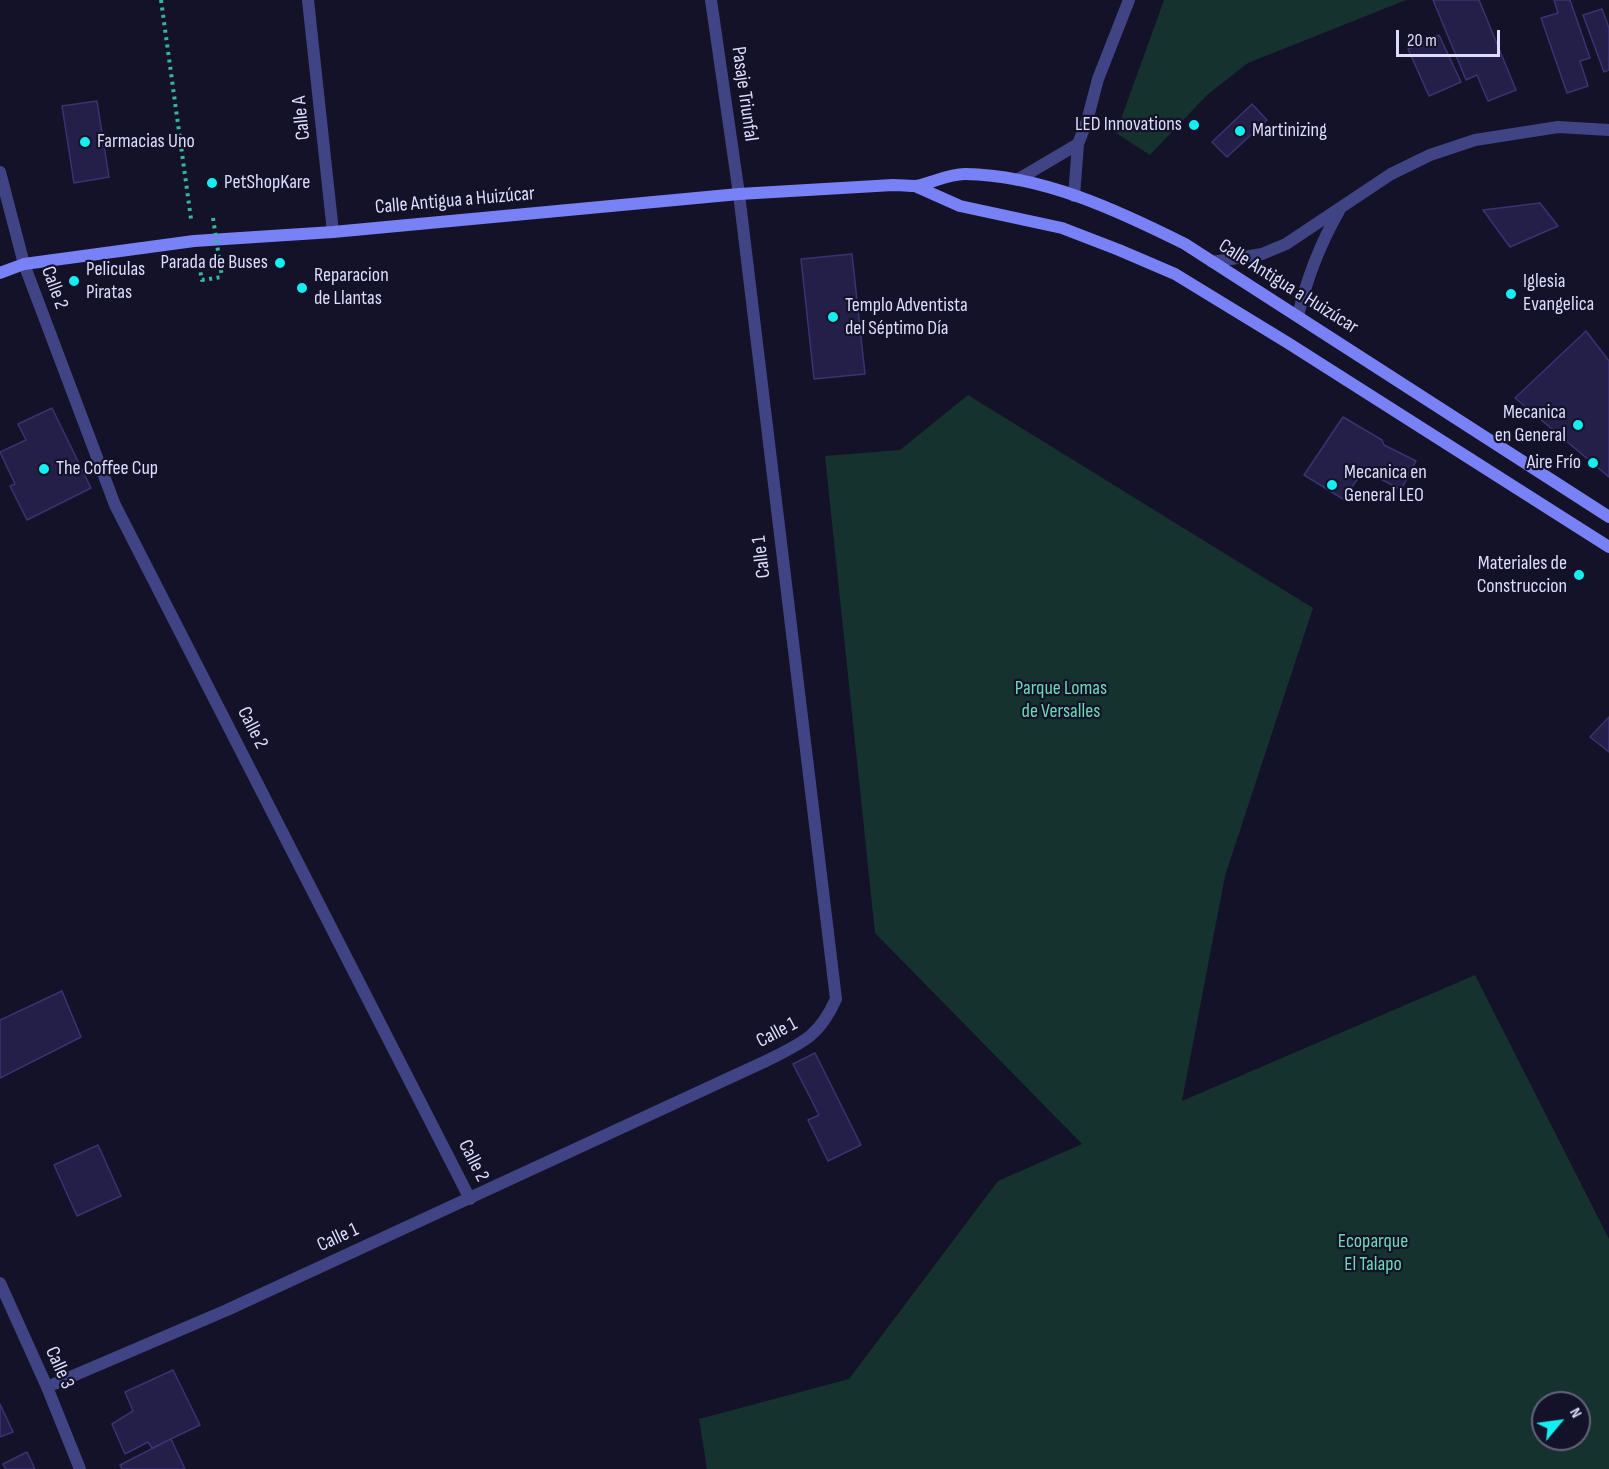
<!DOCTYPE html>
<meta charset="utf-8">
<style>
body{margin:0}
#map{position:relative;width:1609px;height:1469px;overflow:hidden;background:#141228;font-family:"Sofia Sans Condensed",sans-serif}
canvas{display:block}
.north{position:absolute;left:1531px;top:1391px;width:60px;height:60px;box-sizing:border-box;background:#141228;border:2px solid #64637d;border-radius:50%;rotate:61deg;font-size:16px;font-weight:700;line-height:24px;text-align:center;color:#dcdcfd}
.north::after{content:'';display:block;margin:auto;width:21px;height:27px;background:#15eef0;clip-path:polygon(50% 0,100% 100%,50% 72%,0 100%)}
.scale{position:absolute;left:1396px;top:30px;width:104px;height:27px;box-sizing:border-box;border:3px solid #dcdcfd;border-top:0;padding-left:8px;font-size:18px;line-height:21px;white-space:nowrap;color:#dcdcfd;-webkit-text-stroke:4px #141228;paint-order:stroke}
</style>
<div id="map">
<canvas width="1609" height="1469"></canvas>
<div class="north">N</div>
<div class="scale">20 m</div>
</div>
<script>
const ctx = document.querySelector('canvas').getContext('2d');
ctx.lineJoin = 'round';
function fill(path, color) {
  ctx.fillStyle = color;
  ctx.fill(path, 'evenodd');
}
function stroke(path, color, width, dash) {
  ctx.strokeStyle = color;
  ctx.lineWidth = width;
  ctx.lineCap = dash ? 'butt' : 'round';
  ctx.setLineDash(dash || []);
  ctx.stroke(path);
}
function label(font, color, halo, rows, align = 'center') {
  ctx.font = font + ' "Sofia Sans Condensed",sans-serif';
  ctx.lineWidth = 4.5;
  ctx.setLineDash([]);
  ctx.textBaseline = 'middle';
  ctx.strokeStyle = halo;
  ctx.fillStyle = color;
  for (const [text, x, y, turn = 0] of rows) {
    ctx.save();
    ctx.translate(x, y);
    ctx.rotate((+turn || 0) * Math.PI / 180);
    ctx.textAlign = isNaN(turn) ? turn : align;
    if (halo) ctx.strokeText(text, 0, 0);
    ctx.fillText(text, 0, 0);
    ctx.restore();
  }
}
const green = new Path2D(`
 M1164 0H1406L1248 63 1207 95 1150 155 1116 133Z
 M968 395 1313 608 1225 876 1182 1101 1475 975 1609 1239V1469H707L699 1419 849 1379 998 1181 1082 1144 875 933 825 456 900 450ZM1543 1403H1579V1439H1543Z`);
const building = new Path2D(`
 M1433 0H1479L1516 90 1488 101 1477 75 1466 80Z
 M1554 0H1570L1590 58 1580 61 1588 86 1567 93 1541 18 1558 13Z
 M1602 9 1609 28V70L1604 72 1583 15Z
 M1439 35 1461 82 1429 96 1408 49Z
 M97 101 109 177 74 183 62 106Z
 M1252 104 1267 120 1227 157 1212 142Z
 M1540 203 1558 226 1510 247 1483 210Z
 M852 254 865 374 814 379 801 259Z
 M1586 331 1609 361V477L1515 398Z
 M52 408 91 488 27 520 10 486 15 484 0 452 26 440 18 424Z
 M1343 417 1382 440 1384 445 1416 461 1401 490 1379 478 1362 473 1343 499 1304 475Z
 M1609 717V752L1590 737Z
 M62 991 81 1037 0 1078V1020Z
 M815 1053 861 1145 828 1161 808 1120 819 1115 793 1064Z
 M98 1145 121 1196 77 1216 54 1165Z
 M173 1370 200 1425 152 1448 148 1442 125 1454 112 1424 133 1411 125 1392Z
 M0 1404 13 1432 0 1437Z
 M171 1439 185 1469H122L120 1465Z
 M27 1452 35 1469H6L3 1464Z`);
const path = new Path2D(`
 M161 0 191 219
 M199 265 202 280 222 277`);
const minor = new Path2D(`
 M308 0 333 232
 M0 172 24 264 115 505 470 1199
 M1017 180 1078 144
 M1074 196 1078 144 1087 121 1098 79 1129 0
 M1212 262 1262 254 1286 244 1391 174 1430 155 1475 140 1558 127 1609 130
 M1298 316C1307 277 1319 246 1339 211
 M47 1387 227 1310 766 1061C802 1043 819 1037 836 999L739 194 711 0`);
const tertiary = new Path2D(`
 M0 1283 47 1387 80 1469`);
const secondary = new Path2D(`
 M915 186 960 206 1062 228 1119 250 1175 274 1288 343 1609 547
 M0 273 24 264 194 241 333 232 739 194 893 185C900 185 909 186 916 186 932 183 948 174 965 174 1042 175 1117 210 1185 244L1609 517`);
const pathBridge = new Path2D(`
 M213 218 222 277`);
const markers = [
 [1194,125,6,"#15eef0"],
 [1240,131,6,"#15eef0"],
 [85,142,6,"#15eef0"],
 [212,183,6,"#15eef0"],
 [280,263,6,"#15eef0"],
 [74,281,6,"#15eef0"],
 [302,288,6,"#15eef0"],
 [1511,294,6,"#15eef0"],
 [833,317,6,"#15eef0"],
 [1578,425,6,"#15eef0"],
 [1593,463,6,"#15eef0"],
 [44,469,6,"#15eef0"],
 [1332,485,6,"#15eef0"],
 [1579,575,6,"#15eef0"]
];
const streetNames = [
 ["Pasaje Triunfal",744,94,82],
 ["Calle A",302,118,-96],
 ["Calle Antigua a Huizúcar",455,201,-5],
 ["Calle Antigua a Huizúcar",1288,287,32],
 ["Calle 2",54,288,70],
 ["Calle 1",762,557,-97],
 ["Calle 2",252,728,63],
 ["Calle 1",777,1033,-28],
 ["Calle 2",473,1161,63],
 ["Calle 1",338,1238,-25],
 ["Calle 3",59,1368,66]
];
const poiNames = [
 ["LED Innovations",1182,125,"right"],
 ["Martinizing",1252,131],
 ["Farmacias Uno",97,142],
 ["PetShopKare",224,183],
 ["Parada de Buses",268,263,"right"],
 ["Peliculas",86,270],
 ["Piratas",86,293],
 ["Reparacion",314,276],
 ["de Llantas",314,299],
 ["Iglesia",1523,282],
 ["Evangelica",1523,305],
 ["Templo Adventista",845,306],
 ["del Séptimo Día",845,329],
 ["Mecanica",1566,413,"right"],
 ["en General",1566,436,"right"],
 ["Aire Frío",1581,463,"right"],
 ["The Coffee Cup",56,469],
 ["Mecanica en",1344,473],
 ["General LEO",1344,496],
 ["Materiales de",1567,564,"right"],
 ["Construccion",1567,587,"right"]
];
const parkNames = [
 ["Parque Lomas",1061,689],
 ["de Versalles",1061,712],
 ["Ecoparque",1373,1242],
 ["El Talapo",1373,1265]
];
fill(green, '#15322e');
fill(building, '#241f48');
stroke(building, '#3a3372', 1.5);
stroke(path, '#39b4a1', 4, [3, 4.5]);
stroke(minor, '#404484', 12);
stroke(tertiary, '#404484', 12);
stroke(secondary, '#7981f6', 12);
stroke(pathBridge, '#39b4a1', 4, [3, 4.5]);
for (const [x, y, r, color] of markers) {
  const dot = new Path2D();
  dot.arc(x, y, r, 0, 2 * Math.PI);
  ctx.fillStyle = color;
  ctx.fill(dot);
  stroke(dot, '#141228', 2);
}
label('20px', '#dcdcfd', '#141228', streetNames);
label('20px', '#dcdcfd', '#141228', poiNames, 'left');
label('20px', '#6bd9b4', '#141228', parkNames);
</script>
